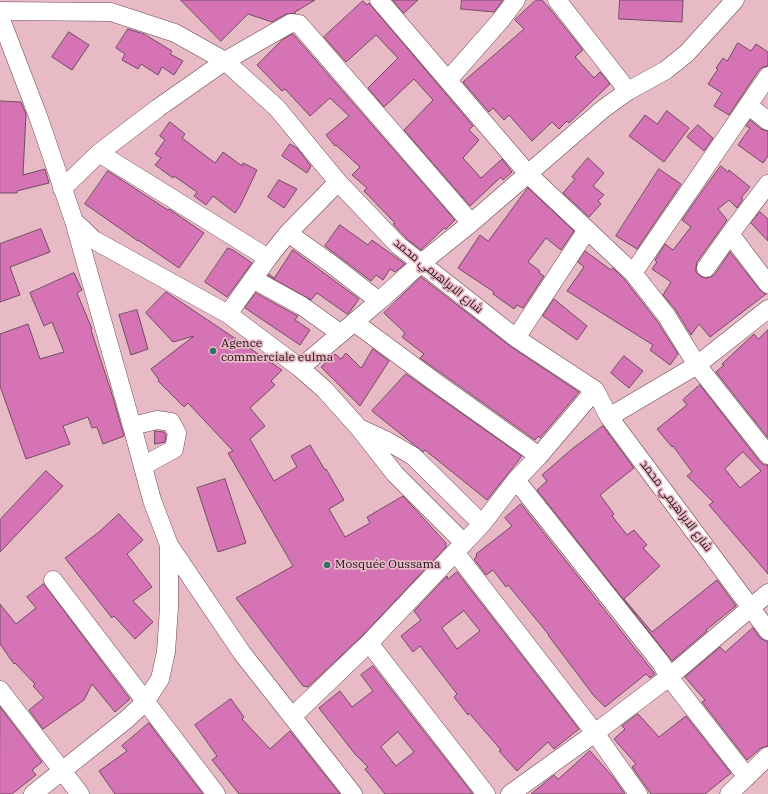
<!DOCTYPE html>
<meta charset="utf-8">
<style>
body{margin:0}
canvas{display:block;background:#e8bac6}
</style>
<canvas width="768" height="794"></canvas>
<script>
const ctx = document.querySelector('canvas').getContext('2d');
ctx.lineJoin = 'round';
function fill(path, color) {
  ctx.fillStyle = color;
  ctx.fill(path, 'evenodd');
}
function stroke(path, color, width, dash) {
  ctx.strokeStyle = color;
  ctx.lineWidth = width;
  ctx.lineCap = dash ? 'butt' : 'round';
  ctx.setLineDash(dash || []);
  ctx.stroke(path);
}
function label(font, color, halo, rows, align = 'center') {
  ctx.font = font + ' "IBM Plex Serif",Cairo,serif';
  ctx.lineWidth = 3.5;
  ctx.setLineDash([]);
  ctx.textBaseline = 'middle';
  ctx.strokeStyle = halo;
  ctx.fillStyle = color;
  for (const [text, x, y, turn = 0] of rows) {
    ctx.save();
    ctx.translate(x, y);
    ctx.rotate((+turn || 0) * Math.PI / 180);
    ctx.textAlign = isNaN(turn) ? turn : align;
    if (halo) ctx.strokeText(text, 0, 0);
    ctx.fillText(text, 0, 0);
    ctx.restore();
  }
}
const building = new Path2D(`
 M181 0H315L295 12 296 13 286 14 272 22 248 14 221 41Z
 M393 0H418L404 13Z
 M462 0H503L494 12 461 9Z
 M536 0H542L550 9 583 50 575 57 594 78 600 72 610 84 569 123 567 121 559 129 552 122 532 141 509 115 504 120 493 108 489 112 463 82 524 29 515 20Z
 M620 0H683L682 22 619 19Z
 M363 1 367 5 369 3 473 126 469 130 479 140 463 158 481 178 502 159 512 172 503 180 501 177 470 206 404 130 433 100 414 79 384 107 368 88 398 58 376 35 346 62 324 37Z
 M128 29 144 34 172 51 170 54 183 61 174 75 162 67 158 75 141 64 138 69 122 60 125 54 116 48Z
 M69 32 89 45 72 70 52 57Z
 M293 34 455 220 446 229 444 228 421 250 407 239 393 224 395 223 364 191 367 188 352 175 360 167 336 145 335 146 326 135 349 116 330 98 310 116 285 89 282 91 257 65 282 40Z
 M738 43 751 51 756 44 768 52V66L763 67 759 70 729 115 714 106 722 93 708 84 718 69 716 68 723 58 727 61Z
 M0 101 21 102 26 114 23 175 45 169 49 183 17 191V193H0Z
 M667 111 689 128 664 162 629 136 645 115 657 124Z
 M750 120 761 129 768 131V156L763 163 738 145 750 128 746 126Z
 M170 122 185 134 182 138 215 163 223 152 242 166 243 163 257 170 240 206 235 213 213 196 206 205 194 196 197 192 174 176 173 178 155 165 161 158 155 154 165 140 160 136Z
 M698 125 713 138 704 151 687 137Z
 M290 144 297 148 311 166 307 173 282 156Z
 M588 158 604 173 593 186 604 195 598 201 601 204 589 217 563 193 575 179 572 177Z
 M721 166 728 172 729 170 750 187 741 198 743 199 737 208 729 200 718 209 727 220 697 262 696 267V272L700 276 705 278 711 277 715 274 730 252 760 290 766 294 710 337 699 324 691 335 675 309 663 295 671 282 652 269 657 262 655 260 665 244 673 250 691 227 682 220 703 190Z
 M659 169 681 184 637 249 616 236Z
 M108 171 168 210 169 209 204 233 179 268 138 240V241L85 204Z
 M279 180 297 189 284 208 268 197Z
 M528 188 574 231 561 250 546 238 528 262 540 271 539 273 544 276 523 308 517 305 514 309 493 294 494 292 458 268 480 235 488 241Z
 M760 212 768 219V241L751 223Z
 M340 225 368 245 372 240 405 264 395 272 390 269 383 280 376 275 371 281 325 246Z
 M41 229 50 252 10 267 20 295 0 302V244Z
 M228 248 233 250 252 263 227 297 205 282Z
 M293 250 359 299 349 313 347 314 317 293 311 300 268 276 269 274 274 278Z
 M585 251 611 270 613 268 625 280 657 321 678 354 670 365 650 350 653 345 567 291 584 267 578 262Z
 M74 273 82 290 77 293 92 329 91 330 111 391 124 436 103 444 97 427 92 428 88 417 63 426 70 444 26 459 0 386V334L28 324 40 359 64 352 52 322 44 326 30 293Z
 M421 277 510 346 579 392 540 438 538 436 535 440 420 358 424 354 402 337 405 333 384 313Z
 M166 292 282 370 271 381 275 385 250 408 265 426 250 439 274 481 297 467 291 456 310 445 325 470 326 469 344 500 329 509 345 537 370 523 367 517 403 496 446 543V547L362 636 308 687 303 686 236 598 293 566 228 453 233 451 188 403 184 407 158 381 159 380 151 369 194 336 173 342 146 313Z
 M256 293 296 315 298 316 295 320 310 330 300 345 245 308Z
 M554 299 587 326 577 340 543 316Z
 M137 310 148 349 131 355 119 315Z
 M768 330V438L716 372 724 365 722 364 754 334 758 339Z
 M373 349 389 361 360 406 321 367 335 354 341 359 346 353 361 368Z
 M624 356 643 371 629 388 611 373Z
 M406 374 522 456 487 500 425 450 423 452 412 443 372 411Z
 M700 385 760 462 764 465H768V574L709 505 713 502 687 476 692 472 673 446 672 447 657 429 687 405 683 400ZM743 452 761 471 740 488 725 469Z
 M603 426 634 468 600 495 614 514 612 516 627 535 634 530 647 545 643 548 660 566 624 599 652 632 717 580 736 606 706 630 707 631 672 661 537 490 547 481 542 475 572 449Z
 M155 431 164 432 166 435 165 442 155 444Z
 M46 471 63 486 0 552V520Z
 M225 479 246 543 218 552 197 488Z
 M521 504 655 674 650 678 646 674 605 707 594 696 548 635H549L508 585 506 587 493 570 486 575 474 559 477 556 476 554 512 526 505 518Z
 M119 514 143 540 127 554 152 587 133 601 153 622 135 639 114 616 112 618 65 558 99 532Z
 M457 572 579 729 554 749 548 742 517 771 499 751 501 750 469 713 468 715 454 697 457 694 420 646 413 652 401 636 421 620 414 611 447 576 448 579ZM464 611 480 631 457 649 442 628Z
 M44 584 130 699 115 712 92 684 84 700 43 729 29 710 44 698 33 686 35 684 15 663 14 664 0 644V604L16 624 36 608 27 597Z
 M753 628 760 638 768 642V746L761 748 747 760 702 702 705 700 685 677 720 647 725 652Z
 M373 666 473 794H385L365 769 368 767 355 754 319 708 340 691 352 707 373 691 361 675ZM398 732 414 752 396 766 381 747Z
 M231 699 244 717 242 719 270 749 290 731 340 794H239L212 760 217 756 195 725Z
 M0 707 42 762 32 770 36 775 12 794H0Z
 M638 714 659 737 686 716 731 773 705 794H651L632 767 636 764 614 739 625 729 622 726Z
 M149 723 166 746 203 794H115L99 771 127 751 122 746Z
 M590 751 613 777 625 794H531L554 775 558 779Z`);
const street = new Path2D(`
 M379 0 529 175 633 273 666 315 697 365 768 455
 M557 0 628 91
 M0 11 111 12 175 33 225 61 277 108 338 182 398 245 516 338 595 390 609 417 768 631
 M0 17 38 116 74 221 132 426 152 500 169 545V608L166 652 160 679 145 702 127 719 33 794
 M448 80 500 21 516 0
 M749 106 768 121
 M99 153 268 258
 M62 189 99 153 158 108 225 61 291 23 299 24 471 223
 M74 221 94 240 228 314 300 368 324 389 359 428 395 474 463 542
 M288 233 330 263 379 301
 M730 234 768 284
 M706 268 730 234 768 184
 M633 273 768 76
 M253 279 302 306 340 333
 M228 314 268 258 288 233 338 182
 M354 322 435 382 539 456
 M516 338 587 230
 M300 368 379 301 420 264 471 223 603 109 628 91 666 70 687 53 735 0
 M609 417 697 365 768 309
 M132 426 157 420 171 422 177 433 174 449 143 466
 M361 429 387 441 413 456 482 524
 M516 480 661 663 669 677 747 777
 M169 545 242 653 353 794
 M455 552 595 733 638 794
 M53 580 216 794
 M369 643 486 794
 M0 690 80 794
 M293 716 369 643 482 524 516 480 539 456 595 390
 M510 794 595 733 669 677 768 593
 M729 794 768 756`);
const markers = [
 [213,351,4,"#2d7367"],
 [327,565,4,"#2d7367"]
];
const streetNames = [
 ["شارع الابراهيمي محمد",438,276,39],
 ["شارع الابراهيمي محمد",676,506,53]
];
const poiNames = [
 ["Agence",221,344],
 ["commerciale eulma",221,358],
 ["Mosquée Oussama",335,565]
];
fill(building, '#d573b5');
stroke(building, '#6f4d63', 1);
stroke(street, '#6d4651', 19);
stroke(street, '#fff', 18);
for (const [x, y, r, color] of markers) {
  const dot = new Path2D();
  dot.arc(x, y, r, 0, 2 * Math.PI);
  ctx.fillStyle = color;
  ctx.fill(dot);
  stroke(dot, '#e8bac6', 1.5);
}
label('12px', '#221217', '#e8bac6', streetNames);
label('12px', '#221217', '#e8bac6', poiNames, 'left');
</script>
